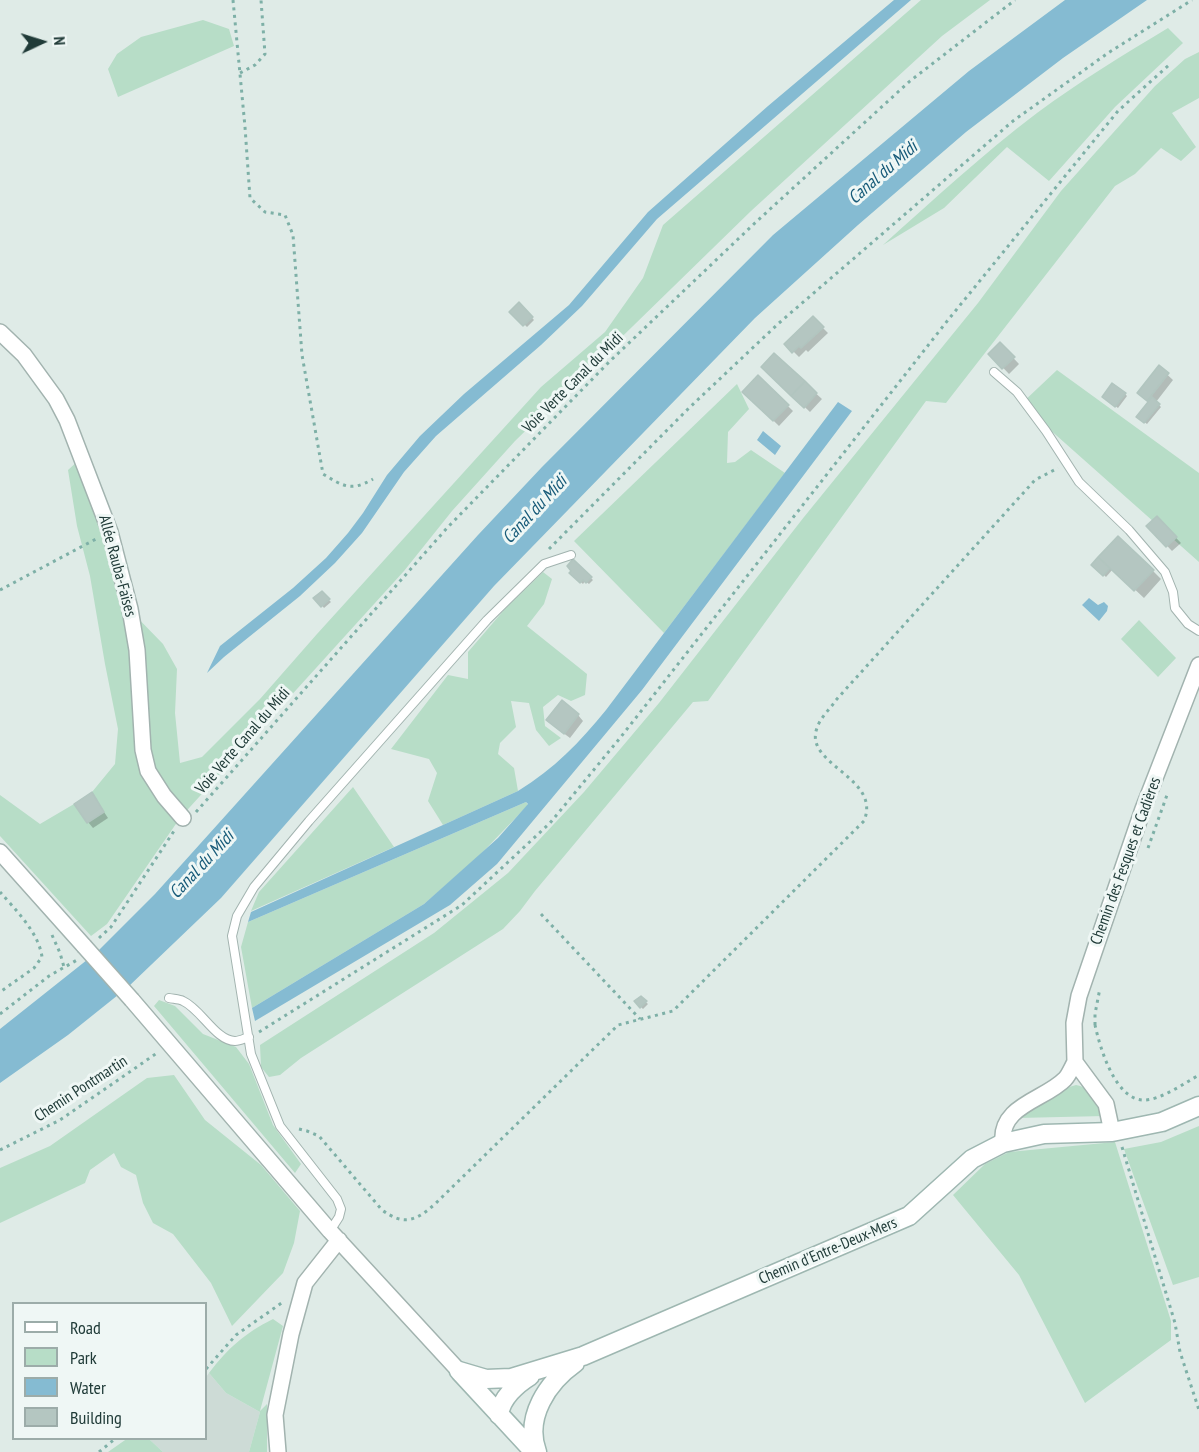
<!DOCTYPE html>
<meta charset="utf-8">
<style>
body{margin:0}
#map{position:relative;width:1199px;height:1452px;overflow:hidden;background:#dfebe7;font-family:"PT Sans Narrow",sans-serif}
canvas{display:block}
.legend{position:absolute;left:12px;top:1302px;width:195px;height:138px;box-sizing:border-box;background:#eff7f5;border:2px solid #9caca9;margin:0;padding:8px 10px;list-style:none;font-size:18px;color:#203b38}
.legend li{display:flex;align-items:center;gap:12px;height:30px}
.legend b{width:30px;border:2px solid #9caca9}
.north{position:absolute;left:12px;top:12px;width:60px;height:60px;-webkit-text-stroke:4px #eff7f5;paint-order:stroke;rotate:86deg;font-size:16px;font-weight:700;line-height:24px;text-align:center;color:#203b38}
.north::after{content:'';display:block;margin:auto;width:21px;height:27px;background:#203b38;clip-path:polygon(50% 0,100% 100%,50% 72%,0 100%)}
</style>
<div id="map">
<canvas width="1199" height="1452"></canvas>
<ul class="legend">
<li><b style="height:8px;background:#fff"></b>Road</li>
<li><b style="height:16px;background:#b7ddc7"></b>Park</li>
<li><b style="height:16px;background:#85bbd2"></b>Water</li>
<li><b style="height:16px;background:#b4c6c1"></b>Building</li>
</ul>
<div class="north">N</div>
</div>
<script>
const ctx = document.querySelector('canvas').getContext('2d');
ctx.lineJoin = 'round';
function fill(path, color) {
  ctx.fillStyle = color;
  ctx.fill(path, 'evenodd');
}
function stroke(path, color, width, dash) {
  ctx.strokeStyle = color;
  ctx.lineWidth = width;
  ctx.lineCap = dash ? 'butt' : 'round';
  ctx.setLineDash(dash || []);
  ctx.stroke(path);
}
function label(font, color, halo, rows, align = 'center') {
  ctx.font = font + ' "PT Sans Narrow",sans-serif';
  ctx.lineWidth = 6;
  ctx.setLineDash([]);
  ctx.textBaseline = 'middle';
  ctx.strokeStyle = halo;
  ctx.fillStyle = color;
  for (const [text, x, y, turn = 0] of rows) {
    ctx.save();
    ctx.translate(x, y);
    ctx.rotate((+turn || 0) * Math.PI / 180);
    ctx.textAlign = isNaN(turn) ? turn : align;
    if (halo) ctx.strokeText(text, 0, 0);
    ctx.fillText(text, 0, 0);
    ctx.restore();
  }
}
const built = new Path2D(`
 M209 1373 226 1393 260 1412 249 1452H163L149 1439 206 1438V1377Z`);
const green = new Path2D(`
 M921 0H990L942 36 751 211 515 441 452 511 404 571 180 818 107 924 91 936 0 836V795L40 824 74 804 87 823 92 792 115 764 118 729 105 664 90 576 77 526 68 470 79 460 129 609 163 644 177 669 175 713 180 763 202 757 260 699 317 634 541 387 605 332 643 278 663 225Z
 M203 20 229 29 234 46 118 97 108 69 117 54 141 37Z
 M1168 28 1183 43 1115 107 1049 181 1007 147 944 208 883 245C933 200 983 154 1037 113 1079 82 1123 55 1168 28Z
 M1199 52V98L1172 113 1196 147 1181 161 1161 148 1135 174 1115 186 946 403 926 401 708 701 693 702 535 891 520 911 503 929 301 1058 280 1075 269 1077 261 1067 260 1045 434 933 508 873 584 792 659 703 804 517 978 303 1061 191 1155 86 1185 59Z
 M1057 370 1199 473V562L1021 404Z
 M737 384 749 409 728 432 727 463 735 462 751 450 785 473 664 633 574 541Z
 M543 572 552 579 544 604 527 626 587 674 585 695 571 701 558 695 543 707 545 726 561 738 549 746 536 730 529 703 511 701 516 727 500 743 498 754 514 768 518 791 443 825 428 801 437 773 429 759 391 749 448 675 468 679V652L504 610Z
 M1139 620 1176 658 1158 677 1121 639Z
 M353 787 394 847 251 911 259 892Z
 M526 802 528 805 476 859 424 904 252 1008 241 947 248 922Z
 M159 1000 175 1006 203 1034 236 1047 249 1064 273 1125 301 1164 295 1173 154 1006Z
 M174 1075 205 1120 261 1165 300 1211 294 1243 283 1273 232 1326 211 1283 173 1234 153 1223 143 1203 136 1175 121 1167 114 1153 90 1170 85 1183 0 1223V1168L50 1146 147 1078Z
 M1076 1085C1094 1089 1098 1101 1105 1116L1017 1118 1066 1088Z
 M1199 1126V1277L1173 1285 1124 1149 1161 1142Z
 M1115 1142 1171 1321V1340L1085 1403 1019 1275 953 1195 985 1164 1009 1152Z
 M273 1319 283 1326 260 1411 267 1404V1452H249L260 1412 226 1393 209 1373C228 1348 245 1333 273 1319Z
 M128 1438 149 1439 163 1452H108Z`);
const water = new Path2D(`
 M894 0H911L657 219 582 306 541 345 436 436 404 472 362 533 335 563 300 596 224 657 207 673 220 646 293 588 326 558 348 533 363 513 387 475 420 436 464 394 569 305 648 212 768 106Z
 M1065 0H1147L1063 58 966 132 858 225 755 318 494 586 221 898 128 987 68 1035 0 1083V1029L97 952 155 894 478 535 542 467 773 235 969 71Z
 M838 402 852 411 642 690 497 864 450 905 255 1021 252 1008 424 904 498 838 528 804 526 802 248 922 251 912 518 791C554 769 580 742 606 710Z
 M763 431 781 446 775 455 757 440Z
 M1089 598 1098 605 1104 602 1108 606 1107 611 1099 621 1082 605Z`);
const shadow = new Path2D(`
 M519 304 534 320 527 327 512 312Z
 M813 318 828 333 808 352 806 350 799 357 786 344Z
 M1000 344 1019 364 1009 374 990 354Z
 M774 355 822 399 810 412 763 367Z
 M1159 367 1173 380 1156 402 1161 407 1147 424 1138 417 1150 402 1144 398Z
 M758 377 793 411 779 426 744 392Z
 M1125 394 1127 396 1118 408 1106 399Z
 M1157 518 1181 543 1172 551 1148 526Z
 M573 561 593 580 589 584 585 581 583 584 571 573Z
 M1094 565 1153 571 1161 579 1144 598 1113 569 1106 577Z
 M322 593 331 602 324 608 316 598Z
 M578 715 583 721 570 738 554 726Z
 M92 794 108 818 93 828 88 822Z
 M641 998 648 1004 643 1009 636 1002Z`);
const building = new Path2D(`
 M519 302 533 317 523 326 509 312Z
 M813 316 824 327 801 348 799 346 792 353 784 344Z
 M1000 342 1015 357 1002 369 988 354Z
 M774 353 805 381 791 396 761 367Z
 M1159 365 1169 373 1147 401 1137 393Z
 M758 375 789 405 773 421 742 392Z
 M805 381 817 393 804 408 791 396Z
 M1112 383 1126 393 1115 407 1102 397Z
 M1152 397 1160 404 1144 423 1136 417Z
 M1157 516 1177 537 1166 547 1146 526Z
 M1118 536 1154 570 1134 591 1098 557Z
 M1098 557 1110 568 1103 576 1091 565Z
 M573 559 592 577 586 583 583 580 580 583 569 573 571 571 567 566Z
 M322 591 330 599 321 607 313 598Z
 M562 700 579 714 564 734 546 720Z
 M92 792 104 812 87 823 74 804Z
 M641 996 647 1001 640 1008 634 1001Z`);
const path = new Path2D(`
 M233 0 245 127 250 198 265 212 285 215 293 235 302 355 323 474C343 486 351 492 373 479
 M240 73 255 65 265 54 261 0
 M549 549 689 408 779 323 1013 121 1108 53 1192 0
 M0 590 96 539
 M196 812 447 528 609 362 756 222 910 81 1015 0
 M1148 848 1167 795
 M0 892C15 909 39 933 42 957L34 968 0 992
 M541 914 640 1019
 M52 935 60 953 64 967
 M99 938 111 927 174 831
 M0 1014 49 976 77 960
 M1095 1025V1014L1100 988
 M1095 1025C1100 1048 1115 1099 1143 1100 1159 1101 1185 1083 1199 1075
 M259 1032 462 905 550 823 620 738 948 320 1118 111 1170 64
 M299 1129 307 1131 319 1136 382 1210C404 1226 416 1221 435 1204L618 1025 673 1011 864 821C882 777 803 765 817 728 820 718 830 709 836 700L1035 480 1058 468
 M1122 1147 1175 1323 1180 1352 1199 1410
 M0 1150 60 1120 157 1053
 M206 1369 236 1335 283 1302
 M99 1452 116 1438`);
const lane = new Path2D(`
 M994 372 1017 392 1046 431 1079 482 1129 530 1165 572 1173 592 1175 608 1188 624 1199 631
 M169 998C173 999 179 999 183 1001 201 1009 216 1041 235 1041 240 1041 245 1038 249 1037
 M330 1231 339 1217 341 1209 337 1199 280 1126 251 1054 232 936 237 916 254 887 309 821 487 620 544 564 571 555`);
const street = new Path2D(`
 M0 332 24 355 56 399 67 420 110 532 130 609 137 650 143 750 148 771 164 796 183 818
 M0 852 84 946
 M132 1000 330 1231 459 1371
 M1075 1062 1074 1023 1079 996 1143 809 1199 665
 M1003 1143C999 1105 1045 1100 1065 1079 1069 1075 1072 1067 1075 1062L1106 1104 1112 1132
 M278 1452 275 1415 291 1334 305 1283 339 1240`);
const secondary = new Path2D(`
 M459 1371 486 1379 511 1378 583 1356 909 1216 972 1159 1003 1143 1044 1134 1112 1132 1162 1122 1199 1106
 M460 1372 534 1452
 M499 1415C501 1398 517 1384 530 1376
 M537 1452C524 1417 548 1382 575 1363`);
const streetBridge = new Path2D(`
 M84 946 132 1000`);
const streetNames = [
 ["Voie Verte Canal du Midi",573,383,-45],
 ["Allée Rauba-Faïses",117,566,75],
 ["Voie Verte Canal du Midi",243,741,-49],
 ["Chemin des Fesques et Cadières",1126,861,-70],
 ["Chemin Pontmartin",81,1089,-33],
 ["Chemin d'Entre-Deux-Mers",828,1251,-23]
];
const waterNames = [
 ["Canal du Midi",883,173,-41],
 ["Canal du Midi",535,510,-47],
 ["Canal du Midi",202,865,-47]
];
fill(built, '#cddbd6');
fill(green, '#b7ddc7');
fill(water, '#85bbd2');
fill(shadow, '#0003');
fill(building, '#b4c6c1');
stroke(building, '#b1c5bf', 1.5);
stroke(lane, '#a2b3af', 10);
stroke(street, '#a2b3af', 18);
stroke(secondary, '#9eb7b1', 21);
stroke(path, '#7eb0a7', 3, [3, 4.5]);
stroke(lane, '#fff', 8);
stroke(street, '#fff', 15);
stroke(secondary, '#fff', 18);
stroke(streetBridge, '#a2b3af', 18, []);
stroke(streetBridge, '#fff', 15);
label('16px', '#203b38', '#eff7f5', streetNames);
label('italic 18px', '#185b79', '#eff7f5', waterNames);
</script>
